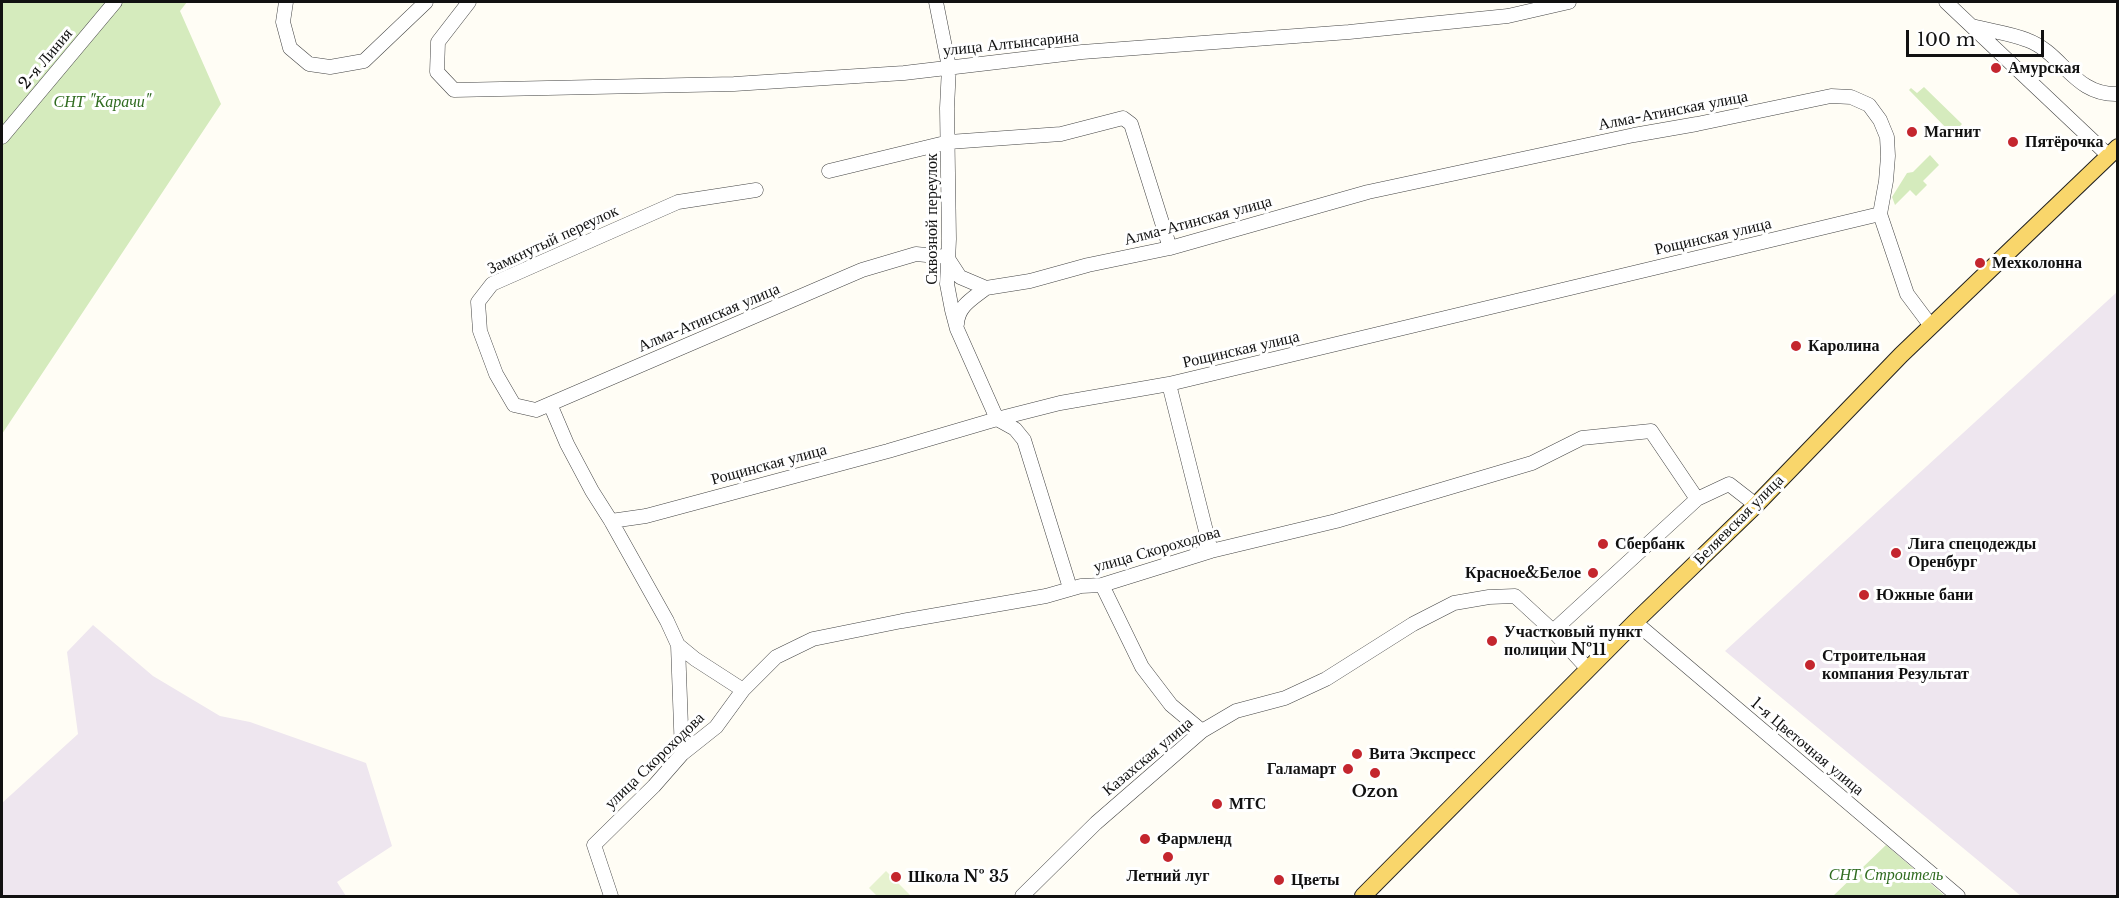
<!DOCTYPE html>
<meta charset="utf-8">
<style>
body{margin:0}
#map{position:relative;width:2119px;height:898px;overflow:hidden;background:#fffdf5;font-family:"Libre Baskerville",serif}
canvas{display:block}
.frame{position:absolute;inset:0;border:3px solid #111;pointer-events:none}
.scale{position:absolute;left:1906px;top:30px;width:138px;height:27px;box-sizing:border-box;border:3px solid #111;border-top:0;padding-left:8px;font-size:18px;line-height:21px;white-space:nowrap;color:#111;-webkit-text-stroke:4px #fff;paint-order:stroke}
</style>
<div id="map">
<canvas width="2119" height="898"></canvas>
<div class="frame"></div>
<div class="scale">100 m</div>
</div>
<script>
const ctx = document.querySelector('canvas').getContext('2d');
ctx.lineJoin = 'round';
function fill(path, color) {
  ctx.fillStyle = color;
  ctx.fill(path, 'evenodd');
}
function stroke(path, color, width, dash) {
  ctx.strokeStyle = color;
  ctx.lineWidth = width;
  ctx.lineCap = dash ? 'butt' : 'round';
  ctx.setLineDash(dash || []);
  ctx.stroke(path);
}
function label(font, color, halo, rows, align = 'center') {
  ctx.font = font + ' "Libre Baskerville",serif';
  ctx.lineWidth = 6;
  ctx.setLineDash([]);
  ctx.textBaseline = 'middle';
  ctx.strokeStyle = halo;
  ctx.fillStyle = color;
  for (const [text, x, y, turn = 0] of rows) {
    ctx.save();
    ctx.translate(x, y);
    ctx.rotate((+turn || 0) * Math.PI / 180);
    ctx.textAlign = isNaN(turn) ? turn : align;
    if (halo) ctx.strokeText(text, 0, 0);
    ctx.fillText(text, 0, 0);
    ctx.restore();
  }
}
const industrial = new Path2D(`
 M2117 292V896H2021L1725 651Z
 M93 625 153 676 220 716 250 722 366 763 392 846 337 882 346 896H2V803L78 734 67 652Z`);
const green = new Path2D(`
 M2 2H187L180 11 221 104 2 434Z
 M1924 87 1962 124 1952 134 1909 90 1911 88 1917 93Z
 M1930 155 1939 165 1923 181 1927 185 1916 196 1910 190 1895 205 1892 197 1907 173 1913 172Z
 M1886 845 1945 896H1833Z`);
const pitch = new Path2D(`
 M886 871 911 896H877L869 888Z`);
const minor = new Path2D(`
 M286 2 283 22 290 48 309 64 330 67 364 61 426 2
 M469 2 438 42 437 72 454 90 734 84 904 73 1082 52 1349 32 1508 16 1569 2
 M936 2 949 67 947 108 949 239 947 284 952 310 957 329 997 419 1015 429 1024 440 1070 588
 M1946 2 2108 155
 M1972 26C1990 31 2010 33 2027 40 2063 53 2074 96 2118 94
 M2 137 115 2
 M829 171 949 142 1061 134 1123 118 1131 124 1170 248
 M756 190 678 202 492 284 478 302 480 331 496 374 514 405 536 410 862 270 916 254 947 257 960 277 986 288 1030 281 1088 265 1170 248 1368 192 1634 135 1697 124 1831 96 1851 97 1869 105 1880 120 1887 137 1888 156 1886 181 1880 214 1907 294 1931 326
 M957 324C958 306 972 299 986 288
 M1169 384 1211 551
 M550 404 567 444 592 491 611 521 667 621 678 645 695 659 743 690
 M611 521 646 516 888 451 997 419 1060 403 1169 384 1880 214
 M1102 585 1142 667 1171 705 1202 731
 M1635 622 1958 896
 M1553 631 1697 499
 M678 645 682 754
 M611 896 594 845 654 786 682 754 716 727 743 690 776 657 813 639 902 621 1046 596 1081 586 1102 585 1211 551 1336 521 1532 463 1582 438 1651 431 1697 499 1729 484 1756 505
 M1022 896 1096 823 1202 731 1236 711 1285 698 1326 679 1413 624 1454 603 1489 597 1515 596 1553 631 1588 669`);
const major = new Path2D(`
 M1363 896 1635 622 1756 505 1901 355 2118 147`);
const markers = [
 [1996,68,6,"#c4262e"],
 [1912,132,6,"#c4262e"],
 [2013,142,6,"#c4262e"],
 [1980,263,6,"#c4262e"],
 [1796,346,6,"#c4262e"],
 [1603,544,6,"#c4262e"],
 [1896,553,6,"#c4262e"],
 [1593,573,6,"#c4262e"],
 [1864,595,6,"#c4262e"],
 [1492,641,6,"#c4262e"],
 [1810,665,6,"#c4262e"],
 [1357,754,6,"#c4262e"],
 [1348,769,6,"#c4262e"],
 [1375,773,6,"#c4262e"],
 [1217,804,6,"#c4262e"],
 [1145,839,6,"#c4262e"],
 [1168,857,6,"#c4262e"],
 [896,877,6,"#c4262e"],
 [1279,880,6,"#c4262e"]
];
const streetNames = [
 ["улица Алтынсарина",1011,44,-6],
 ["2-я Линия",46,59,-50],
 ["Алма-Атинская улица",1673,111,-11],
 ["Сквозной переулок",932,219,-90],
 ["Алма-Атинская улица",1198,221,-15],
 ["Рощинская улица",1713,237,-13],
 ["Замкнутый переулок",553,240,-25],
 ["Алма-Атинская улица",709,318,-23],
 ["Рощинская улица",1241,350,-13],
 ["Рощинская улица",769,465,-15],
 ["Беляевская улица",1739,520,-45],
 ["улица Скороходова",1157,550,-16],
 ["1-я Цветочная улица",1807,747,40],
 ["Казахская улица",1148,757,-40],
 ["улица Скороходова",655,761,-44]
];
const poiNames = [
 ["Амурская",2008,68],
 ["Магнит",1924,132],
 ["Пятёрочка",2025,142],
 ["Мехколонна",1992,263],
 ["Каролина",1808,346],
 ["Сбербанк",1615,544],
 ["Лига спецодежды",1908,544],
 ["Оренбург",1908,562],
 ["Красное&Белое",1581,573,"right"],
 ["Южные бани",1876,595],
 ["Участковый пункт",1504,632],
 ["полиции №11",1504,650],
 ["Строительная",1822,656],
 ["компания Результат",1822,674],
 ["Вита Экспресс",1369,754],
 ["Галамарт",1336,769,"right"],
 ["Ozon",1375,792,"center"],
 ["МТС",1229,804],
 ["Фармленд",1157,839],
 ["Летний луг",1168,876,"center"],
 ["Школа № 35",908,877],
 ["Цветы",1291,880]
];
const parkNames = [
 ["СНТ \"Карачи\"",102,102],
 ["СНТ Строитель",1886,875]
];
fill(industrial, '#eee6ef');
fill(green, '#d5ebbd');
fill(pitch, '#e6f2cf');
stroke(minor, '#444', 15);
stroke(major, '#222', 18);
stroke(minor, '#fff', 14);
stroke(major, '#f9d66b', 16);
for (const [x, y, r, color] of markers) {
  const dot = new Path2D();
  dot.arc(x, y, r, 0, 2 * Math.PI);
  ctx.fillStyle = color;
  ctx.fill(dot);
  stroke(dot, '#fff', 2);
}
label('16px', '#111', '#fff', streetNames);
label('bold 16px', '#111', '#fff', poiNames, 'left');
label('italic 16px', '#2f6b1f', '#fff', parkNames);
</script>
